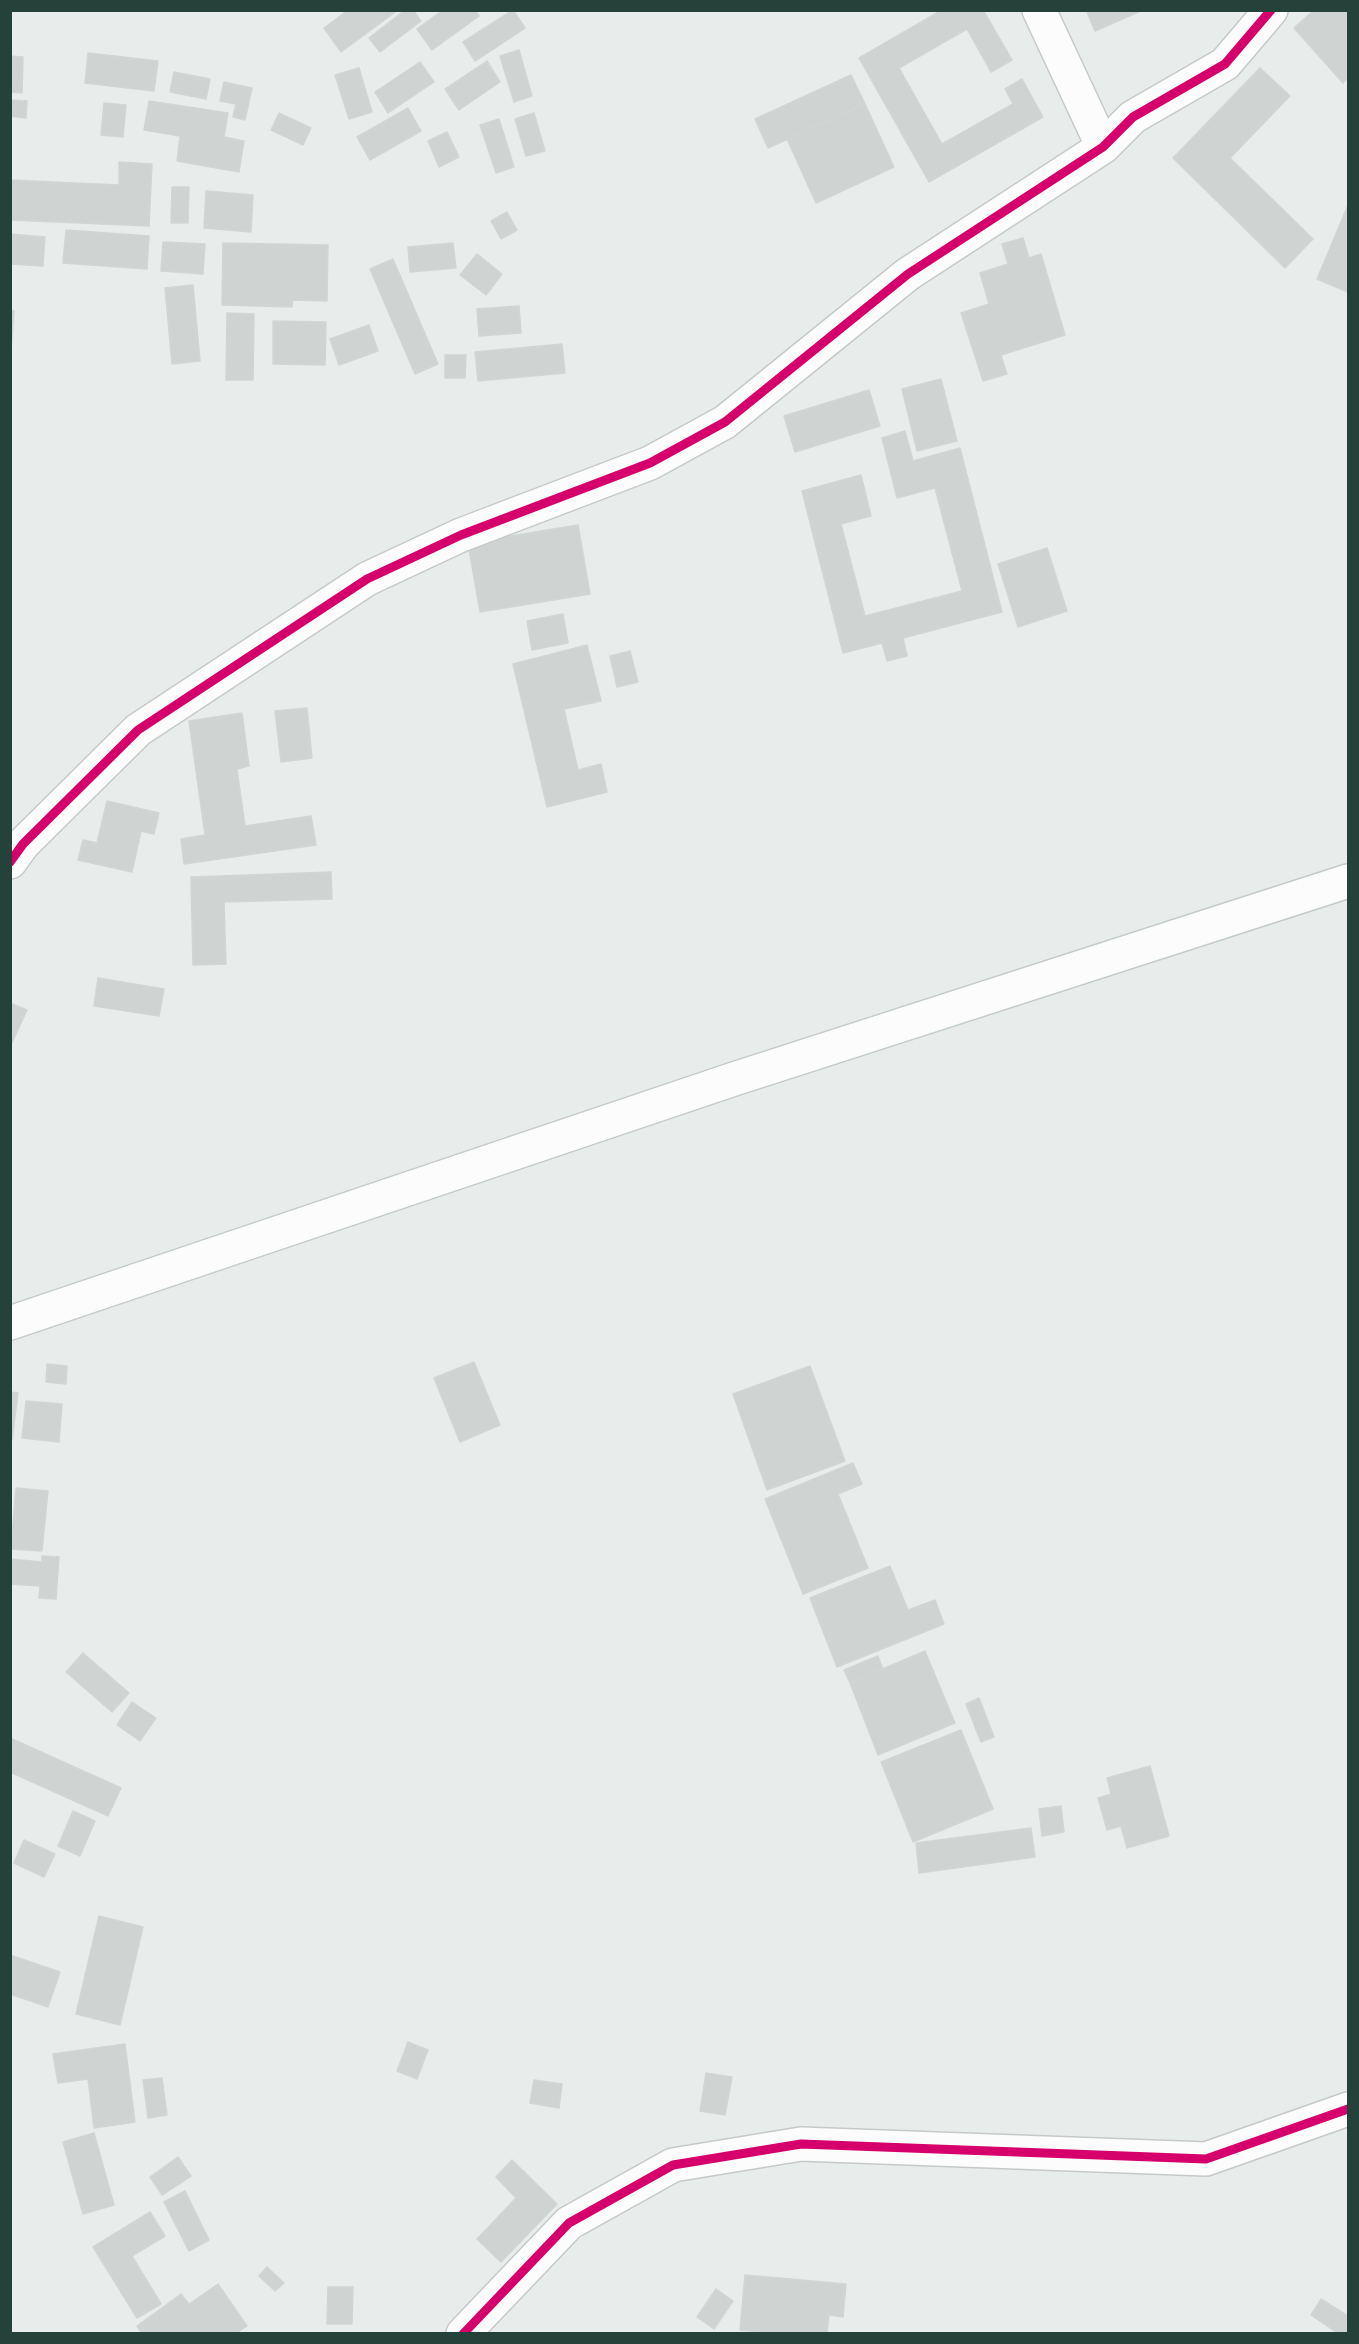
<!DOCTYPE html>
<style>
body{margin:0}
#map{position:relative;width:1359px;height:2344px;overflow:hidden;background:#e8edeb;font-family:Roboto,sans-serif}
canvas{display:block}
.frame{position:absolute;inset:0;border:12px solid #24423a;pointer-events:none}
</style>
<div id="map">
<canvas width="1359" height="2344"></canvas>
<div class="frame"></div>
</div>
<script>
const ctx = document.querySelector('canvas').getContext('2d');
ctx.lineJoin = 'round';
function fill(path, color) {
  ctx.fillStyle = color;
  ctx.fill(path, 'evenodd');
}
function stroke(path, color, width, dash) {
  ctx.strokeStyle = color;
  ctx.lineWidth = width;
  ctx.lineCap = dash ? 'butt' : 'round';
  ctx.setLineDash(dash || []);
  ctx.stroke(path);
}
const building = new Path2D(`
 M348 10H398L341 52 324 28Z
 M405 10H413L421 21 380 52 369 38Z
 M443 10H475L479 16 432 50 417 29Z
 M513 10 525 28 475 61 463 42Z
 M942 10H983L1012 60 991 72 967 29 899 68 942 144 1013 104 1005 89 1022 79 1043 117 929 182 859 58Z
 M1086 10H1143L1095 31Z
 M1314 10H1348V78L1343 83 1294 28Z
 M519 50 532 96 514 102 500 56Z
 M88 53 158 61 154 91 85 83Z
 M10 56 23 57 22 93 10 92Z
 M487 61 500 82 459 110 445 89Z
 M420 62 434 82 388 113 375 92Z
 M359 68 372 112 349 119 335 75Z
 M1260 68 1290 96 1230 158 1313 239 1285 268 1173 158Z
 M174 72 210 79 206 99 170 92Z
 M851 75 865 104 768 148 755 119Z
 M224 82 252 88 245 120 233 117 236 104 220 101Z
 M11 100 27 101 26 118 10 116Z
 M149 101 228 113 224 137 244 141 239 172 177 161 180 136 144 130Z
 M104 103 126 105 123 137 101 135Z
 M865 104 894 167 816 203 787 139Z
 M408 108 421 131 370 160 357 137Z
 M279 113 311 128 303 145 271 130Z
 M534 113 545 151 526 156 515 119Z
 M499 119 514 167 496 173 480 125Z
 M447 132 459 157 439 167 428 141Z
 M119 162 152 164 149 226 10 220V180L119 185Z
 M172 187H189L188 223H171Z
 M206 191 253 195 251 232 204 228Z
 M1348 205V292L1317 279Z
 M507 212 517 230 501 239 491 221Z
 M66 230 149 236 147 269 63 263Z
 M10 234 45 237 43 266 10 264Z
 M1023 238 1029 258 1041 254 1065 335 1001 355 1007 374 983 381 961 313 989 304 980 273 1008 264 1002 244Z
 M163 242 205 244 203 274 161 271Z
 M223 243 328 245 327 301 293 300 292 307 222 305Z
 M453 243 456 268 410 272 408 247Z
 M477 254 502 274 486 295 460 275Z
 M393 259 438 364 415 374 370 269Z
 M193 285 200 361 172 364 165 288Z
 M519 306 521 333 479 336 477 309Z
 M10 310 14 311 11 350H10Z
 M227 313 254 314 253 380H226Z
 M273 321 326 322 325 365 273 364Z
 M369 325 378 351 339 365 330 339Z
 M562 344 565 373 478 381 475 352Z
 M445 355H466L465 378H445Z
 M941 379 957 441 917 451 902 389Z
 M869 390 880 426 795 452 784 416Z
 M905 431 913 461 960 448 1002 612 903 638 907 656 887 661 882 643 843 653 802 491 861 475 871 516 841 524 865 616 962 591 935 488 897 498 882 438Z
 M578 525 590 594 480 612 468 543Z
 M1047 548 1067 611 1018 627 998 564Z
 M563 614 568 643 532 650 527 621Z
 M587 645 601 701 564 709 578 770 601 764 607 792 547 807 513 664Z
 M630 651 638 682 617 687 610 656Z
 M307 708 312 758 281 762 275 711Z
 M242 713 249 766 237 769 245 826 311 816 316 845 184 864 181 839 205 835 189 721Z
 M107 801 159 813 154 834 141 831 132 872 78 860 83 840 97 843Z
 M331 872 332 899 224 902 226 964 193 965 191 877Z
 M98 978 164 989 159 1016 94 1006Z
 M10 1003 27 1010 10 1047Z
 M474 1362 500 1425 460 1442 434 1378Z
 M47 1364 67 1366 66 1384 46 1382Z
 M810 1366 845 1461 767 1490 733 1394Z
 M10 1392 18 1393 12 1440H10Z
 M26 1401 62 1404 59 1442 22 1438Z
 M853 1463 862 1484 838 1494 868 1568 803 1594 765 1499Z
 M16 1488 48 1491 42 1551 11 1549Z
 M42 1556 59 1557 56 1599 39 1598 40 1586 10 1584V1559L42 1562Z
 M890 1566 908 1610 935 1600 944 1624 837 1667 810 1598Z
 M925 1651 955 1723 878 1755 850 1683Z
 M83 1653 129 1693 112 1712 66 1672Z
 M878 1656 883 1669 850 1683 844 1670Z
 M979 1698 994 1737 981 1742 966 1704Z
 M132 1702 156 1718 140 1741 117 1725Z
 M961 1730 993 1809 913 1842 881 1762Z
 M10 1738 121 1788 108 1816 10 1772Z
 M1150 1766 1169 1836 1127 1848 1121 1826 1107 1830 1098 1798 1111 1794 1107 1778Z
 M1061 1806 1064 1832 1042 1836 1039 1809Z
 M73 1811 95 1821 80 1856 58 1846Z
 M1031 1828 1035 1857 919 1873 916 1843Z
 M24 1840 55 1854 44 1877 14 1863Z
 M99 1916 143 1927 120 2025 76 2014Z
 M10 1955 60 1972 48 2007 10 1994Z
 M408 2042 428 2050 417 2079 397 2071Z
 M125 2044 135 2122 94 2128 88 2079 58 2083 53 2054Z
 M706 2073 732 2077 725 2115 700 2111Z
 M162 2078 167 2115 148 2118 143 2080Z
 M534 2080 562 2084 559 2108 530 2103Z
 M94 2133 114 2205 83 2214 63 2142Z
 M178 2157 191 2176 162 2195 150 2177Z
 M512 2160 557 2204 501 2262 477 2239 516 2198 496 2177Z
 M185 2191 209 2240 189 2251 164 2202Z
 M150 2212 165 2236 132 2256 161 2304 137 2318 93 2247Z
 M267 2267 284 2283 275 2291 259 2276Z
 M745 2275 846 2284 843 2317 829 2315 827 2334H781L740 2330Z
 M218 2284 247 2326 235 2334H142L137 2326 181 2294 189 2304Z
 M328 2287H353L352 2324H327Z
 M716 2289 733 2301 714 2329 697 2317Z
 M1321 2299 1348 2316V2334H1339L1311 2315Z`);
const minor = new Path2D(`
 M1039 10 1103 147
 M10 862 23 844 138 730 367 579 461 535 650 463 725 422 908 274 1103 147 1133 117 1225 64 1271 10`);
const tertiary = new Path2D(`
 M463 2334 569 2223 673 2165 801 2144 1206 2159 1348 2109`);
const secondary = new Path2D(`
 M10 1323 734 1079 1348 881`);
const cycleway = new Path2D(`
 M10 862 23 844 138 730 367 579 461 535 650 463 725 422 908 274 1103 147 1133 117 1225 64 1271 10
 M463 2334 569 2223 673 2165 801 2144 1206 2159 1348 2109`);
fill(building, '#cfd4d2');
stroke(building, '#d1d6d4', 1.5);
stroke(minor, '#c5cac8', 36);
stroke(tertiary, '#c5cac8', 36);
stroke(secondary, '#c3cbc8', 36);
stroke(minor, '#fcfcfc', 33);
stroke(tertiary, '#fcfcfc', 33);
stroke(secondary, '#fcfcfc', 33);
stroke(cycleway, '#d6006c', 9);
</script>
